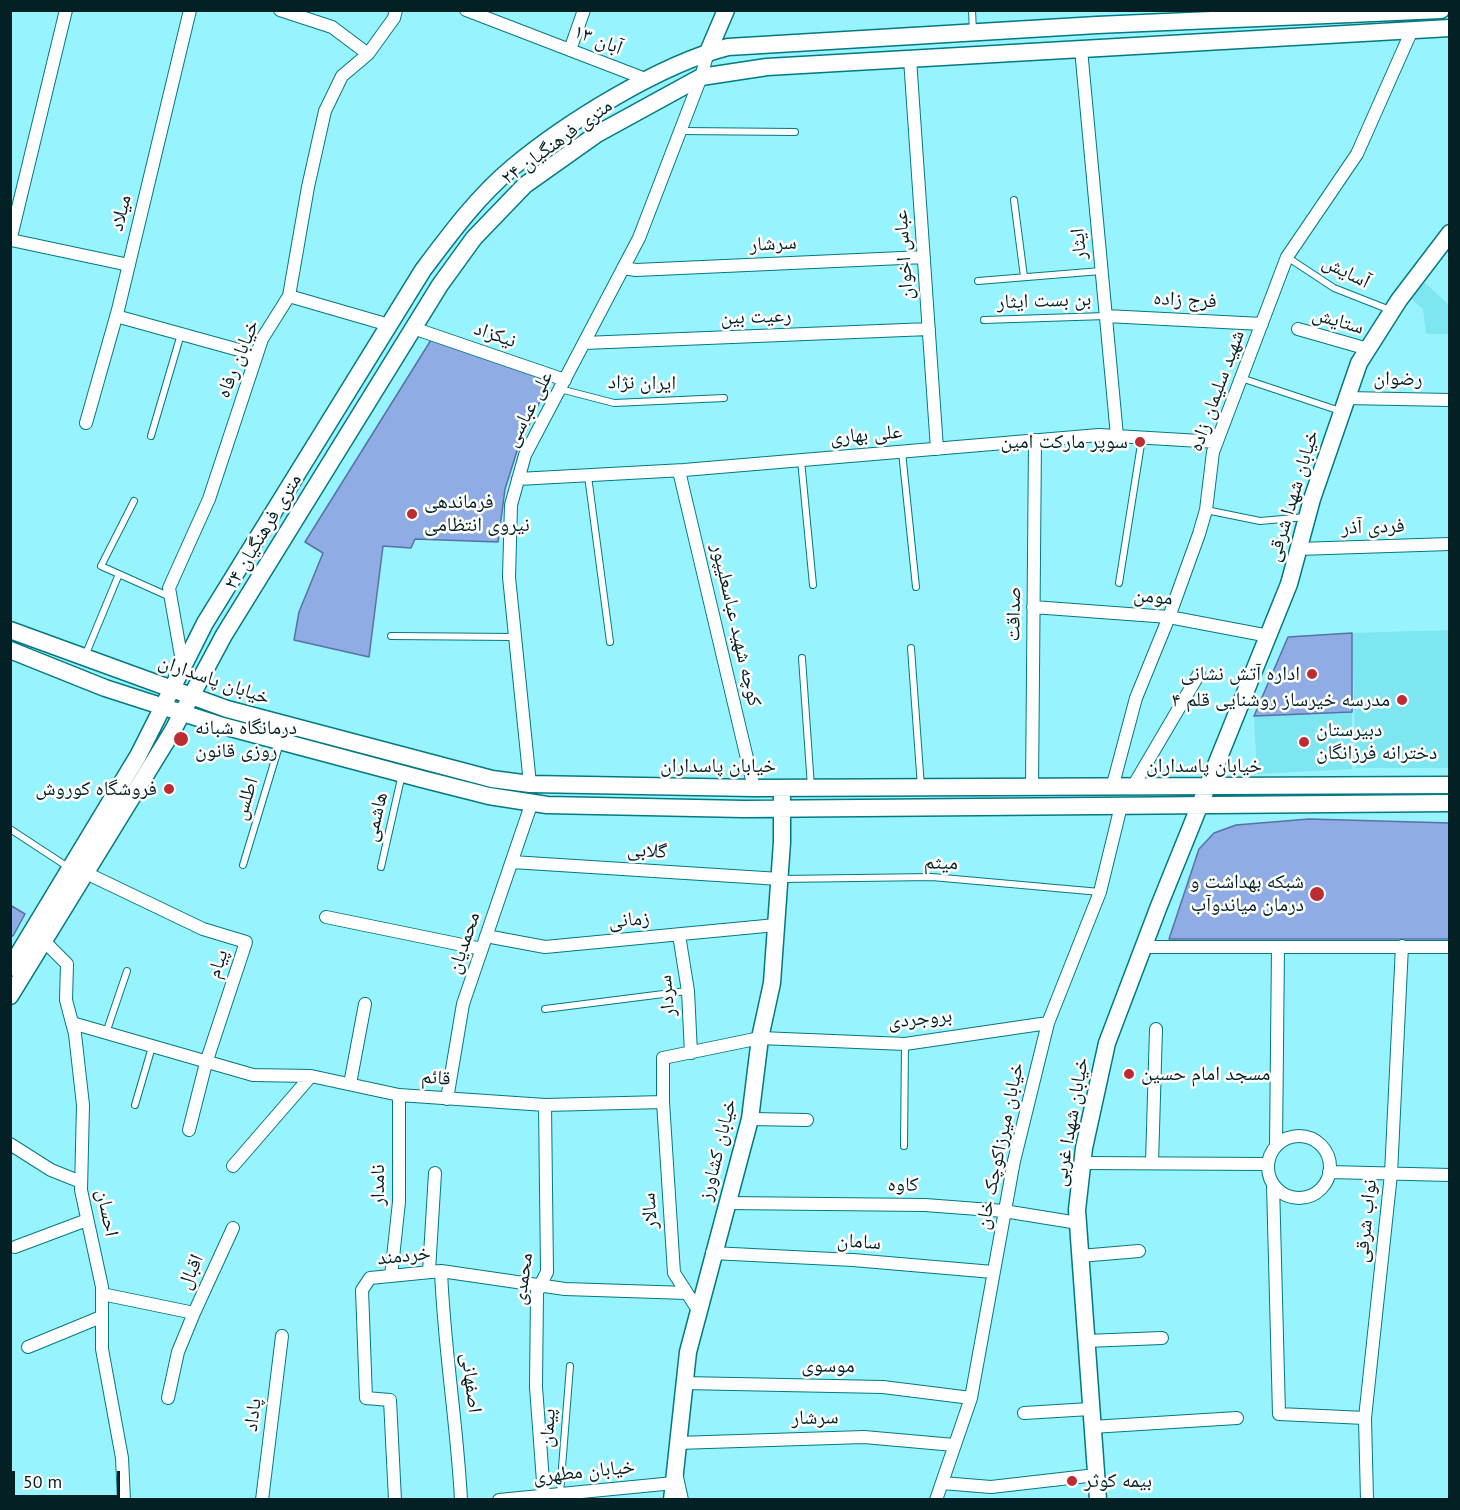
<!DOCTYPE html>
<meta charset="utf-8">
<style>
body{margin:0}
#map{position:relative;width:1460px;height:1510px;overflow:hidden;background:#97f3fd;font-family:"PT Sans",sans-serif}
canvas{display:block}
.frame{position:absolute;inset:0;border:12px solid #032124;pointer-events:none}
.scale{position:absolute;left:12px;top:1471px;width:108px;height:27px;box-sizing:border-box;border:3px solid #032124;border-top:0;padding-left:8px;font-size:18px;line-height:21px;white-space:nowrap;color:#032124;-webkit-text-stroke:4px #fff;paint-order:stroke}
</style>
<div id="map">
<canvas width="1460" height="1510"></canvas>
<div class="frame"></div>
<div class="scale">50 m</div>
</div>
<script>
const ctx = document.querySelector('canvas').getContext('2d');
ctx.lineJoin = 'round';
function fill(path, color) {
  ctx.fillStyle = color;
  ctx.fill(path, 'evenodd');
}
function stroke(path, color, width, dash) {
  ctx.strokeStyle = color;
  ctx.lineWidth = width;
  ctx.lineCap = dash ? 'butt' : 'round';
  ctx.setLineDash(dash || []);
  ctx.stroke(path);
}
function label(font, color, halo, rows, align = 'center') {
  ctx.font = font + ' "PT Sans","Noto Naskh Arabic",sans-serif';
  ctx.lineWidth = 5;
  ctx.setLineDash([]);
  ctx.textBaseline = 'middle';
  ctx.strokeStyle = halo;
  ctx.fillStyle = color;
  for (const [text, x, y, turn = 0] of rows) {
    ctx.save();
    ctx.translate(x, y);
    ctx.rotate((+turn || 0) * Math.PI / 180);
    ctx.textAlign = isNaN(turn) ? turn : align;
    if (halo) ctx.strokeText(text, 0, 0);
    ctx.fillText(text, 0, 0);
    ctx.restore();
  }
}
const built = new Path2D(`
 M1424 282 1449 305V334H1426L1423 309 1411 299Z
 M1449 630V768H1356L1352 633Z
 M1352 712V769L1257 774 1254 716Z`);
const building = new Path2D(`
 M431 340 550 380 517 451 505 489 498 542 415 539 411 548 383 546 369 657 294 640 299 612 323 553 305 542Z
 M1352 633V712L1254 716 1288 637Z
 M1309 819 1450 823V939H1169L1199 849 1214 833 1236 825Z
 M10 905 25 914 13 936 10 935Z`);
const lane = new Path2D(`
 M972 10 973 32
 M681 131 795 132
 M1014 200 1024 277
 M1287 257 1334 288 1390 310
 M978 281 1101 271
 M984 320 1106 316
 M1241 378 1340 411
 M560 389 614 403 724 398
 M151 436 181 334
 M902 452 916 587
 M801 460 813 585
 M588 476 610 642
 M134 501 101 566 168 596
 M1206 510 1260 521 1306 517
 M1119 583 1142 438
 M391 636 515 637
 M911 648 921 787
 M85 656 119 574
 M802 658 811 787
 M10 829 68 867
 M243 865 280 743
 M381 867 402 774
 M780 879 932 877 1100 892
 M545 1009 687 991
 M106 1033 127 971
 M135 1105 152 1047
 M904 1146 905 1044
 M560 1493 570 1366`);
const street = new Path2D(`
 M280 10 332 27 368 54
 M466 10 648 80
 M1081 49 1117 436
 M570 50 584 10
 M910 59 937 449
 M11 240 129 265
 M10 241 66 10
 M623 268 636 270 924 257
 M289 296 389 325
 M116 316 257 355
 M1106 316 1262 324
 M413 328 565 380
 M1298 329 1368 349
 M584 343 929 329
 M1346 398 1450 400
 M86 423 118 310 190 10
 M679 471 754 788
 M518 479 684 470 1099 435 1217 442
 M1298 549 1450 544
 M1033 607 1169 617 1269 636
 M183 667 169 588 209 499 262 339 289 296 308 187 325 111 342 76 368 54 394 18 396 10
 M530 784 509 577 511 505 525 455 639 238 701 77 708 52
 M1032 788 1035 440
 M1112 788 1136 698 1169 617 1199 534 1206 510 1213 452 1287 257 1357 154 1412 30
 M1132 788 1199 674
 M512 862 780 879
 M86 873 203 929 246 942 206 1063 189 1130
 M326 917 482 949
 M679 935 688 991 691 1053
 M486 936 545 947 776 925
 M45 942 67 964 66 1000 75 1034 83 1105 81 1190 102 1287V1349L122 1458 124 1500
 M1143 947H1450
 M72 1023 253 1075 311 1076 399 1095 545 1105 663 1102
 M350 1084 365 1004
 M447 1099 463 1004 532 802
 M750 1119 807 1120
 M1268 1167a31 31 0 1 1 62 0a31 31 0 1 1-62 0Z
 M10 1144 51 1170 81 1182
 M1276 1146 1278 947
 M1082 1163 1268 1164
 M1152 1163 1156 1029
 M233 1166 311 1076
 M1329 1172 1450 1175
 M1273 1184 1279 1414 1365 1418
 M726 1203 925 1205 1004 1211 1078 1223
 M15 1247 87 1220
 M712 1253 853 1260 993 1272
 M1080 1256 1139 1251
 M429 1271 435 1173
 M441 1271C444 1348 457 1423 461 1500
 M391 1276 399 1202V1095
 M102 1294 194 1313 233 1228
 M698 1310 674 1273 663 1102V1058L760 1038 905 1044 1048 1023
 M1086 1341 1162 1338
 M28 1347 101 1317
 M683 1383 883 1387 971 1398
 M168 1398 178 1352 194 1313
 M1024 1413 1090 1409
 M1092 1427 1237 1418
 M677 1443 864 1437 954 1445
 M677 1477 682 1500
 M942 1483 991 1487 1096 1475
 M544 1495 536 1387 537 1292 547 1272 545 1105
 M262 1500 282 1336
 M395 1500 390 1400 366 1398 362 1290 370 1278 441 1271 565 1289 687 1293
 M499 1500 674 1483
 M936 1500 971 1398 1014 1161 1048 1023 1100 892 1121 806
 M1367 1500 1365 1418 1391 1174 1402 946`);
const secondary = new Path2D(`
 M708 52 726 10
 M10 630 227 709 492 779 530 784 754 788 1450 785
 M10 650 105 688 223 726 422 779 489 796 547 805 744 809 1450 803
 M10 968 138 756 205 623 423 270C450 234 478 196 513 167 567 122 661 64 728 47L1097 25 1441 10
 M10 996 172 732 224 635 440 285 474 238 525 185 597 134 701 77 767 67 1450 28
 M672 1500 688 1352 750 1119 760 1038 772 983 782 842V798
 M1098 1500 1077 1210 1084 1148 1107 1043 1159 906 1289 584 1312 499 1359 363 1399 300 1450 233`);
const markers = [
 [1140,442,6,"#bc2c31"],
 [412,514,6,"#bc2c31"],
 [1312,674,6,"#bc2c31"],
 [1402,700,6,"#bc2c31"],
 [181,739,8,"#bc2c31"],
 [1304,742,6,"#bc2c31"],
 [169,789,6,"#bc2c31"],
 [1317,894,8,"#bc2c31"],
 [1129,1074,6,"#bc2c31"],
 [1072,1481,6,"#bc2c31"]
];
const streetNames = [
 ["۱۳ آبان",598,40,21],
 ["۲۴ متری فرهنگیان",557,142,-36],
 ["میلاد",121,213,-76],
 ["سرشار",773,244,-3],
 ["ایثار",1079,244,-95],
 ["عباس اخوان",904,255,-94],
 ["آسایش",1346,272,27],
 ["فرج زاده",1185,300,3],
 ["بن بست ایثار",1044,301,-2],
 ["رعیت بین",756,317,-2],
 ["ستایش",1338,321,16],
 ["نیکزاد",495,335,19],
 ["خیابان رفاه",238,359,-68],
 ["رضوان",1398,379,1],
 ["ایران نژاد",642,383,1],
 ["شهید سلیمان زاده",1217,391,-70],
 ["علی عباسی",529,409,-63],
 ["علی بهاری",866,435,-5],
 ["خیابان شهدا شرقی",1293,496,-73],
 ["فردی آذر",1373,527,-2],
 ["۲۴ متری فرهنگیان",263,532,-59],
 ["مومن",1153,597,5],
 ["صداقت",1014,614,-89],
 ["کوچه شهید عباسعلیپور",736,625,77],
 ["خیابان پاسداران",214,680,19],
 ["خیابان پاسداران",718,766],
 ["خیابان پاسداران",1204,766],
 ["اطلس",246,799,-73],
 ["هاشمی",376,817,-77],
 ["گلابی",647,851,4],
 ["میثم",941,863,2],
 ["زمانی",629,920,-5],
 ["محمدیان",464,943,-71],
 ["پیام",218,964,-72],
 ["سردار",667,996,-96],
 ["بروجردی",920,1019,-6],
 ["قائم",436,1078,5],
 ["خیابان شهدا غربی",1071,1122,-80],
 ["خیابان میرزاکوچک خان",1000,1146,-78],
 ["خیابان کشاورز",718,1150,-76],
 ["نامدار",378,1185,-90],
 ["کاوه",903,1185,1],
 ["سالار",650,1211,-94],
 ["احسان",107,1213,79],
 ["نواب شرقی",1366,1221,-84],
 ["سامان",859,1242,4],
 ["خردمند",404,1256,-6],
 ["اقبال",191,1272,-66],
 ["محمدی",523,1279,-82],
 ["موسوی",828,1366,1],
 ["اصفهانی",471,1383,83],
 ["پاداد",253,1415,-83],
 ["سرشار",815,1418,-1],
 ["پیمان",548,1428,-86],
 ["خیابان مطهری",584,1472,-6]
];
const poiNames = [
 ["سوپر مارکت امین",1128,442],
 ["فرماندهی",424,502,"left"],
 ["نیروی انتظامی",424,525,"left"],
 ["اداره آتش نشانی",1300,674],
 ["مدرسه خیرساز روشنایی قلم ۴",1390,700],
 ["درمانگاه شبانه",195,728,"left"],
 ["روزی قانون",195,751,"left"],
 ["دبیرستان",1316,730,"left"],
 ["دخترانه فرزانگان",1316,753,"left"],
 ["فروشگاه کوروش",157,789],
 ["شبکه بهداشت و",1304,882],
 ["درمان میاندوآب",1304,905],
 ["مسجد امام حسین",1141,1074,"left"],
 ["بیمه کوثر",1084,1481,"left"]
];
fill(built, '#7ee6f1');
fill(building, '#90ace5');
stroke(building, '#5871a7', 1.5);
stroke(lane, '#037982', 8);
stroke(street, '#037982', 14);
stroke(secondary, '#037982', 19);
stroke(lane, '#fff', 6);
stroke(street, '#fff', 12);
stroke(secondary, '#fff', 16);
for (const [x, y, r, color] of markers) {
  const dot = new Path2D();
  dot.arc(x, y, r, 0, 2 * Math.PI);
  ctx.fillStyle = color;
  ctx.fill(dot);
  stroke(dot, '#fff', 2);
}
label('20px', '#032124', '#fff', streetNames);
label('20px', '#032124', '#fff', poiNames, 'right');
</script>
